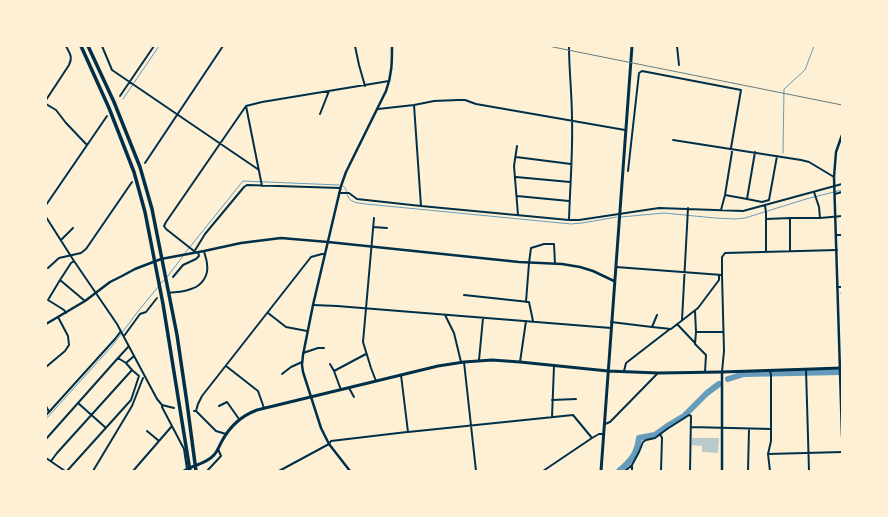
<!DOCTYPE html>
<style>
body{margin:0}
#map{position:relative;width:888px;height:517px;overflow:hidden;background:#fdf0d5;font-family:"PT Sans",sans-serif}
canvas{display:block}
.frame{position:absolute;inset:0;border:47px solid #fdf0d5;pointer-events:none}
</style>
<div id="map">
<canvas width="888" height="517"></canvas>
<div class="frame"></div>
</div>
<script>
const ctx = document.querySelector('canvas').getContext('2d');
ctx.lineJoin = 'round';
function fill(path, color) {
  ctx.fillStyle = color;
  ctx.fill(path, 'evenodd');
}
function stroke(path, color, width, dash) {
  ctx.strokeStyle = color;
  ctx.lineWidth = width;
  ctx.lineCap = dash ? 'butt' : 'round';
  ctx.setLineDash(dash || []);
  ctx.stroke(path);
}
const green = new Path2D(`
 M692 438H719L718 453 702 452V446L692 445Z`);
const stream = new Path2D(`
 M123 99 159 46
 M783 153 784 89 805 70 814 46
 M343 186C346 188 346 190 347 194 349 203 358 203 366 204L571 224 582 223 617 217
 M621 217 664 213 715 218 735 219 745 218 806 199 842 190
 M185 253 243 181 339 185
 M167 277 183 256
 M160 284 165 279
 M840 293H842
 M46 419 112 346 139 310 158 287`);
const river = new Path2D(`
 M728 379 744 374 842 372
 M619 471C631 461 637 454 639 438L655 435 669 425 684 416 707 393 719 384`);
const minor = new Path2D(`
 M102 46 112 70 259 170
 M355 46 359 65 365 86
 M677 46 679 65
 M120 96 154 46
 M46 100 69 65C73 57 70 54 66 46
 M46 104 56 110 66 123 87 145
 M414 105 421 206
 M246 106 262 186
 M378 109 414 105 434 101 458 100H465L476 104 625 130
 M320 114 329 91
 M673 140 801 160 809 162 834 177
 M517 146 514 166 518 215
 M755 152 747 199 762 202 769 200 777 156
 M516 157 571 164
 M145 163 223 46
 M628 171 639 73 642 71 741 90 731 148 732 152 725 195 721 210
 M516 177 570 182
 M339 193H349L357 199 421 206 569 220H579L659 208 743 211 842 184
 M835 194 842 192
 M725 195 747 199
 M517 196 569 201
 M46 205 107 116
 M765 205 766 213V252
 M46 217 74 261 117 324 157 399 162 405V407L184 449 187 469
 M374 218 363 342 371 368 376 381
 M790 218H820L819 207 814 192
 M820 218 842 216
 M766 219 790 218V251
 M569 220C570 186 573 153 572 119 572 95 569 70 569 46
 M373 227 387 228
 M836 235H842
 M61 240 73 228
 M194 251 166 229 164 226 166 222 246 106 262 102 389 81
 M194 252 205 234 244 187 247 185 340 188
 M74 261 71 263 60 280 85 301
 M616 267 722 275V257L725 253 837 250
 M48 268 59 258 81 253 86 249 132 182
 M173 277 183 265 196 259 199 256 198 252
 M60 280 48 300 64 310 66 313
 M837 287H842
 M169 293C176 292 184 292 191 289 202 286 209 275 207 264 207 260 205 256 204 251
 M464 295 529 302 533 321
 M526 302 529 263 531 248 544 244H554L555 264
 M313 305 337 306 611 328
 M695 311 696 332
 M268 313 286 327 307 331
 M445 315 454 333 461 362
 M657 315 652 327 671 329 698 308 719 280V275
 M682 320 688 208
 M611 322 652 327
 M677 324 695 343
 M124 336 140 314 146 312 157 298
 M303 353 318 348H324
 M118 358 129 346
 M479 360 483 318
 M464 362 476 471
 M520 362 526 321
 M330 364 334 371
 M226 366 258 391 264 408
 M46 367 65 351 69 345 68 336 58 317
 M806 369 809 471
 M624 371 626 363 670 329
 M705 372 706 355 695 344 696 332H723
 M722 372 724 351 722 275
 M282 374 291 367 302 362
 M401 375 408 432 573 415 592 438
 M349 388 354 397
 M341 390 334 371 366 354
 M552 400 576 399
 M78 403 106 428
 M162 405 174 408
 M46 406 49 412 46 415
 M219 406 227 402 239 419
 M194 411H196L216 431 226 434
 M196 411 198 404 202 396 311 257 322 254H325
 M49 412 115 339 121 331
 M552 417 554 366
 M605 424 610 422 657 374
 M691 427 771 429
 M147 431 159 441
 M660 434 662 438 661 471
 M46 439 118 358 126 363
 M768 454 842 452
 M46 458 65 471
 M51 461 57 453 132 370 126 363 134 356
 M67 471 131 400 139 376 132 370
 M93 471 132 406 143 378
 M133 471 172 426
 M207 471 221 456 218 449
 M279 471 329 444 331 441 407 432
 M543 471 592 438 599 434H603
 M625 471 632 465 639 452 643 442 646 440 655 438 667 429 689 415 691 416 690 471
 M632 471V465
 M748 471 749 429
 M770 471 768 454 771 441V375L770 371`);
const tertiary = new Path2D(`
 M842 135 836 152 834 177 842 436
 M46 324 85 301 110 282 122 276 135 269 161 259 204 251 241 243 281 238 328 242 519 262 562 264 580 267 593 271 614 281
 M350 471 329 444 321 428 303 372 302 365 303 355 313 305 341 186 346 172 386 91C392 75 392 62 392 46
 M722 471V372`);
const secondary = new Path2D(`
 M184 471C193 465 206 464 214 455 218 451 219 446 222 441 230 426 241 416 257 410L438 366 464 362 492 360 520 362 608 371 658 373 722 372 842 368
 M601 471 632 46`);
const trunk = new Path2D(`
 M81 46 109 108 134 172 145 212 163 304 190 471
 M88 46 114 102 140 167 152 209 177 335 187 403 196 471`);
const rail = new Path2D(`
 M548 46 842 105`);
fill(green, '#b9caca');
stroke(stream, '#669bbc', 1);
stroke(river, '#669bbc', 6);
stroke(minor, '#003049', 2);
stroke(tertiary, '#003049', 2.5);
stroke(secondary, '#003049', 3);
stroke(trunk, '#003049', 3.5);
stroke(rail, '#657d81', 1);
</script>
